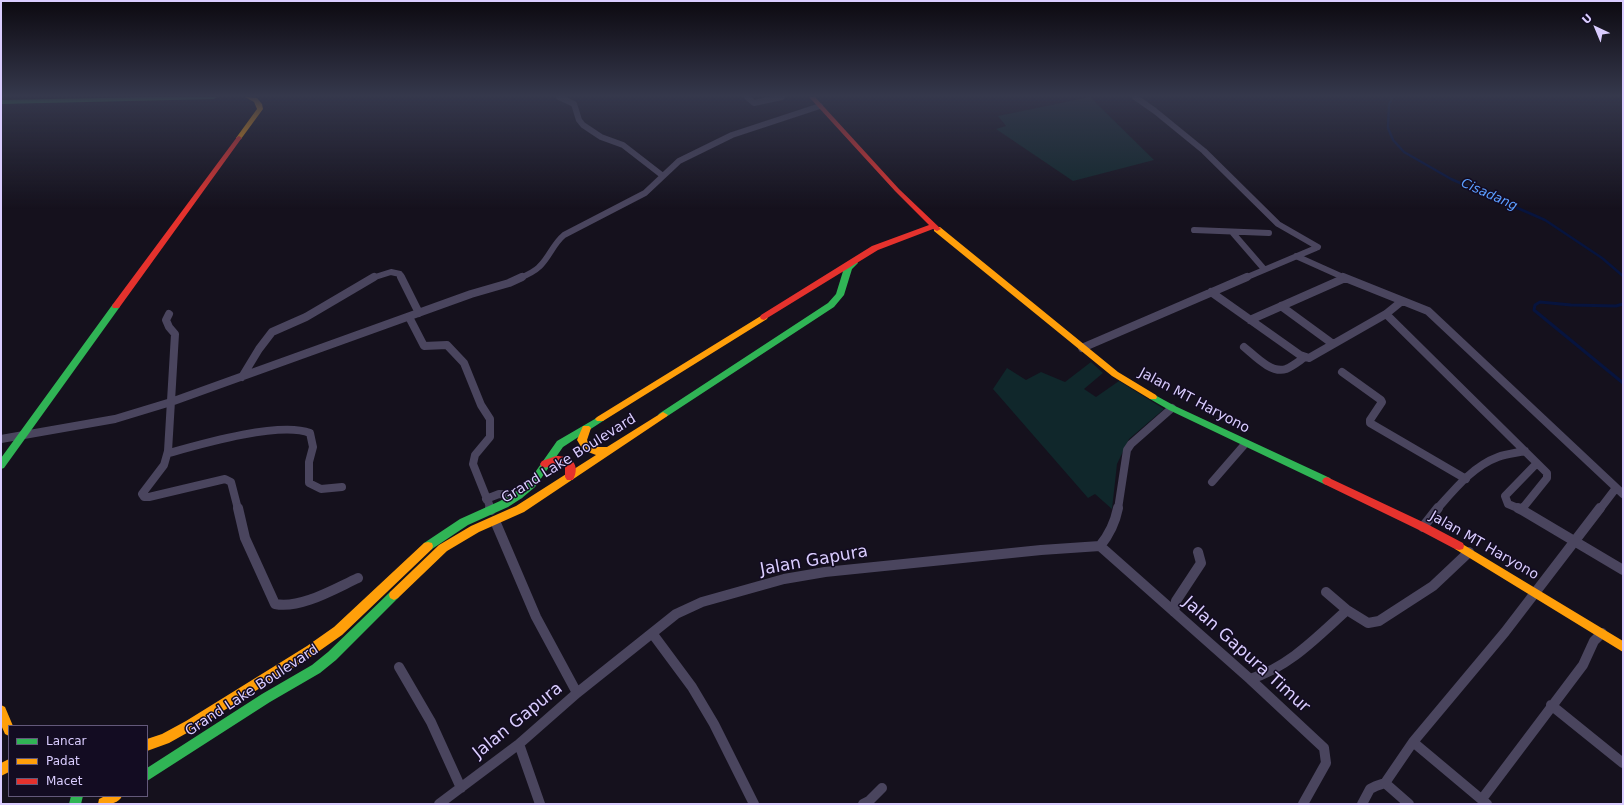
<!DOCTYPE html>
<style>
body{margin:0}
#map{position:relative;width:1624px;height:805px;overflow:hidden;background:#15111d;font-family:"DejaVu Sans",sans-serif}
canvas{display:block}
.frame{position:absolute;inset:0;border:2px solid #dacdff;pointer-events:none}
.legend{position:absolute;left:8px;top:725px;width:140px;height:72px;box-sizing:border-box;background:#130c22;border:1px solid #63597a;margin:0;padding:5px 7px;list-style:none;font-size:12px;color:#dacdff}
.legend li{display:flex;align-items:center;gap:8px;height:20px}
.legend b{width:20px;border:1px solid #63597a}
.north{position:absolute;left:1576px;top:8px;width:40px;height:40px;-webkit-text-stroke:3px #130c22;paint-order:stroke;rotate:316deg;font-size:11px;font-weight:700;line-height:16px;text-align:center;color:#dacdff}
.north::after{content:'';display:block;margin:auto;width:14px;height:18px;background:#dacdff;clip-path:polygon(50% 0,100% 100%,50% 72%,0 100%)}
</style>
<div id="map">
<canvas width="1624" height="805"></canvas>
<div class="frame"></div>
<ul class="legend">
<li><b style="height:5px;background:#30b455"></b>Lancar</li>
<li><b style="height:5px;background:#ff9f0a"></b>Padat</li>
<li><b style="height:5px;background:#e5322d"></b>Macet</li>
</ul>
<div class="north">U</div>
</div>
<script>
const ctx = document.querySelector('canvas').getContext('2d');
ctx.lineJoin = 'round';
function fill(path, color) {
  ctx.fillStyle = color;
  ctx.fill(path, 'evenodd');
}
function stroke(path, color, width, dash) {
  ctx.strokeStyle = color;
  ctx.lineWidth = width;
  ctx.lineCap = dash ? 'butt' : 'round';
  ctx.setLineDash(dash || []);
  ctx.stroke(path);
}
function label(font, color, halo, rows, align = 'center') {
  ctx.font = font + ' "DejaVu Sans",sans-serif';
  ctx.lineWidth = 3;
  ctx.setLineDash([]);
  ctx.textBaseline = 'middle';
  ctx.strokeStyle = halo;
  ctx.fillStyle = color;
  for (const [text, x, y, turn = 0] of rows) {
    ctx.save();
    ctx.translate(x, y);
    ctx.rotate((+turn || 0) * Math.PI / 180);
    ctx.textAlign = isNaN(turn) ? turn : align;
    if (halo) ctx.strokeText(text, 0, 0);
    ctx.fillText(text, 0, 0);
    ctx.restore();
  }
}
const green = new Path2D(`
 M1090 97 1154 160 1073 181 996 129 1006 126 998 116Z
 M1091 362 1103 373 1084 389 1096 397 1119 381 1164 409 1129 439 1117 464 1112 509 1095 494 1088 498 993 389 1007 368 1026 380 1041 372 1065 382Z`);
const streamFar1 = new Path2D(`
 M1393 97 1389 104 1388 128 1393 140 1404 152 1451 179 1545 220 1602 258 1623 276`);
const stream = new Path2D(`
 M1623 304 1616 306 1571 305 1540 302 1535 305 1534 310 1623 383`);
const streetFar2 = new Path2D(`
 M559 97 574 104 579 120 583 125 601 137 623 145 663 176
 M747 97 754 103 782 97
 M1135 97 1155 111 1204 151 1278 224 1318 247
 M1194 230 1269 233
 M1232 232 1264 269
 M1296 256 1345 278
 M372 278 391 272 400 274 402 278
 M520 278C527 275 534 272 539 267 549 258 553 244 564 235L645 193 679 161 732 135 820 106
 M1245 278 1316 248`);
const streetFar1 = new Path2D(`
 M401 277 419 313
 M1343 277 1428 311 1623 494
 M1211 292 1300 355 1309 358 1386 314 1402 301
 M1281 306 1333 344
 M169 314 166 320 169 327 175 334 168 451 164 465 142 494 144 497H149L225 479 231 482 238 509
 M1386 314 1547 473V478L1522 509
 M409 317 424 346 447 345 464 363 481 405 490 419V437L475 455 473 464 491 509
 M1250 320 1345 278
 M1244 347C1254 355 1271 374 1286 369 1293 366 1299 361 1305 357
 M1082 348 1247 277
 M1342 372 1381 400 1382 402 1370 420V423L1466 479
 M242 377 259 349 272 332 306 317 374 277
 M1 439 115 419 171 402 471 294 509 283 522 277
 M169 453C201 444 280 421 310 433L313 447 309 462V483L321 489 342 487
 M1212 482 1245 444
 M486 499 499 494 519 495
 M1118 509 1127 450 1131 444 1172 408
 M1437 509C1454 490 1473 466 1498 457 1506 454 1516 453 1525 451
 M1520 509 1508 504 1505 496 1537 463
 M1600 509 1616 488`);
const street = new Path2D(`
 M238 508 245 538 275 604C301 609 334 589 358 578
 M490 508 491 510
 M1518 508 1522 510
 M1523 508 1522 510 1623 570
 M495 521 536 617 577 693
 M1423 527 1438 508
 M1100 546 1250 679 1324 748 1326 763 1303 804
 M1326 592 1347 610
 M1174 612 1176 601 1201 563 1198 552
 M652 633 692 687 714 724 754 804
 M399 667 431 722 461 788
 M1250 679C1289 667 1317 637 1347 610L1368 623 1379 621 1433 586 1469 552
 M1551 705 1623 763
 M1413 742 1487 804
 M519 744 540 804
 M1385 783 1409 804
 M1482 799 1583 665 1594 641 1602 633
 M439 804 519 744 577 693 676 614 702 602 784 579 825 572 1041 550 1100 546C1109 535 1115 523 1118 508
 M863 804 869 801 882 788
 M1362 804 1370 789 1376 786 1385 783 1413 742 1505 632 1600 508`);
const fast = new Path2D(`
 M153 97H217L214 99 1 104V100Z
 M851 261H857L858 263 852 269 844 295 834 307 666 417H660L658 415 660 413 828 303 836 294 844 268Z
 M116 303 120 306 119 308 4 468 1 469V458L113 304Z
 M1153 394 1175 406 1330 478 1332 481 1330 484 1327 485 1324 484 1169 410 1150 399 1149 397Z
 M600 416 603 417 605 419 603 421 563 447 535 487 522 498 508 507 468 525 432 549 428 550 424 549 423 546 424 543 460 519 500 501 516 492 529 481 557 441Z
 M394 590 398 592 399 595 398 598 336 660 320 673 270 702 147 781V768L262 694 312 665 328 652 390 592Z
 M71 796H83L81 804H69Z`);
const slow = new Path2D(`
 M245 97 257 98 262 104 263 109 241 139 239 140 236 138 257 109 254 102Z
 M934 227H940L1118 372 1156 395 1157 397 1156 399H1150L1112 376 934 231Z
 M764 314 767 315 768 317 767 319 603 421H597L595 419 597 417Z
 M663 412 668 415 666 417 524 512 479 532 447 551 398 598 394 600 390 598 389 595 390 592 439 545 471 526 516 506 596 455 583 450 577 440 583 426H589L591 428 587 440C591 448 598 447 607 447Z
 M428 542 432 543 433 546 432 549 342 635 315 654 194 729 169 743 147 751V739L162 734 186 721 307 646 334 627 424 543Z
 M1459 542 1623 641V652L1455 549 1454 546 1455 543Z
 M1 705 5 707 13 726H9V736L5 734 1 725Z
 M9 759V772L1 776V763Z
 M105 796H122C118 805 107 804 98 804L99 799Z`);
const jam = new Path2D(`
 M809 97H815L899 189 941 229 937 231 933 229 878 250 764 320 761 319 760 317 761 315 872 246 929 225 895 191Z
 M239 136 242 138 241 139 119 308H113L112 306 113 304 237 137Z
 M556 456C571 456 581 464 573 480H567L565 477V466L563 464C556 464 548 469 542 467L540 464 542 461Z
 M1327 477 1427 524 1463 543 1464 546 1463 549 1459 550 1455 549 1419 530 1324 484 1322 481 1324 478Z`);
const farWaternames = [
 ["Cisadang",1489,195,24]
];
const streetNames = [
 ["Jalan MT Haryono",1194,401,28],
 ["Grand Lake Boulevard",569,459,-32],
 ["Jalan MT Haryono",1484,546,30],
 ["Grand Lake Boulevard",252,691,-33]
];
const nearStreetnames = [
 ["Jalan Gapura",814,561,-10],
 ["Jalan Gapura Timur",1246,655,42],
 ["Jalan Gapura",518,721,-39]
];
fill(green, '#10272b');
stroke(streamFar1, '#07143e', 2.5);
stroke(stream, '#07143e', 3);
stroke(streetFar2, '#4a455e', 6);
stroke(streetFar1, '#4a455e', 8);
stroke(street, '#4a455e', 10);
fill(fast, '#30b455');
fill(slow, '#ff9f0a');
fill(jam, '#e5322d');
const sky = ctx.createLinearGradient(0, 0, 0, 209);
sky.addColorStop(0, '#0c0910');
sky.addColorStop(0.46, '#35384c');
sky.addColorStop(1, '#35384c00');
ctx.fillStyle = sky;
ctx.fillRect(0, 0, 1624, 209);
label('italic 13px', '#5b9eff', '#130c22', farWaternames);
label('14px', '#dacdff', '#130c22', streetNames);
label('17px', '#dacdff', '#130c22', nearStreetnames);
</script>
